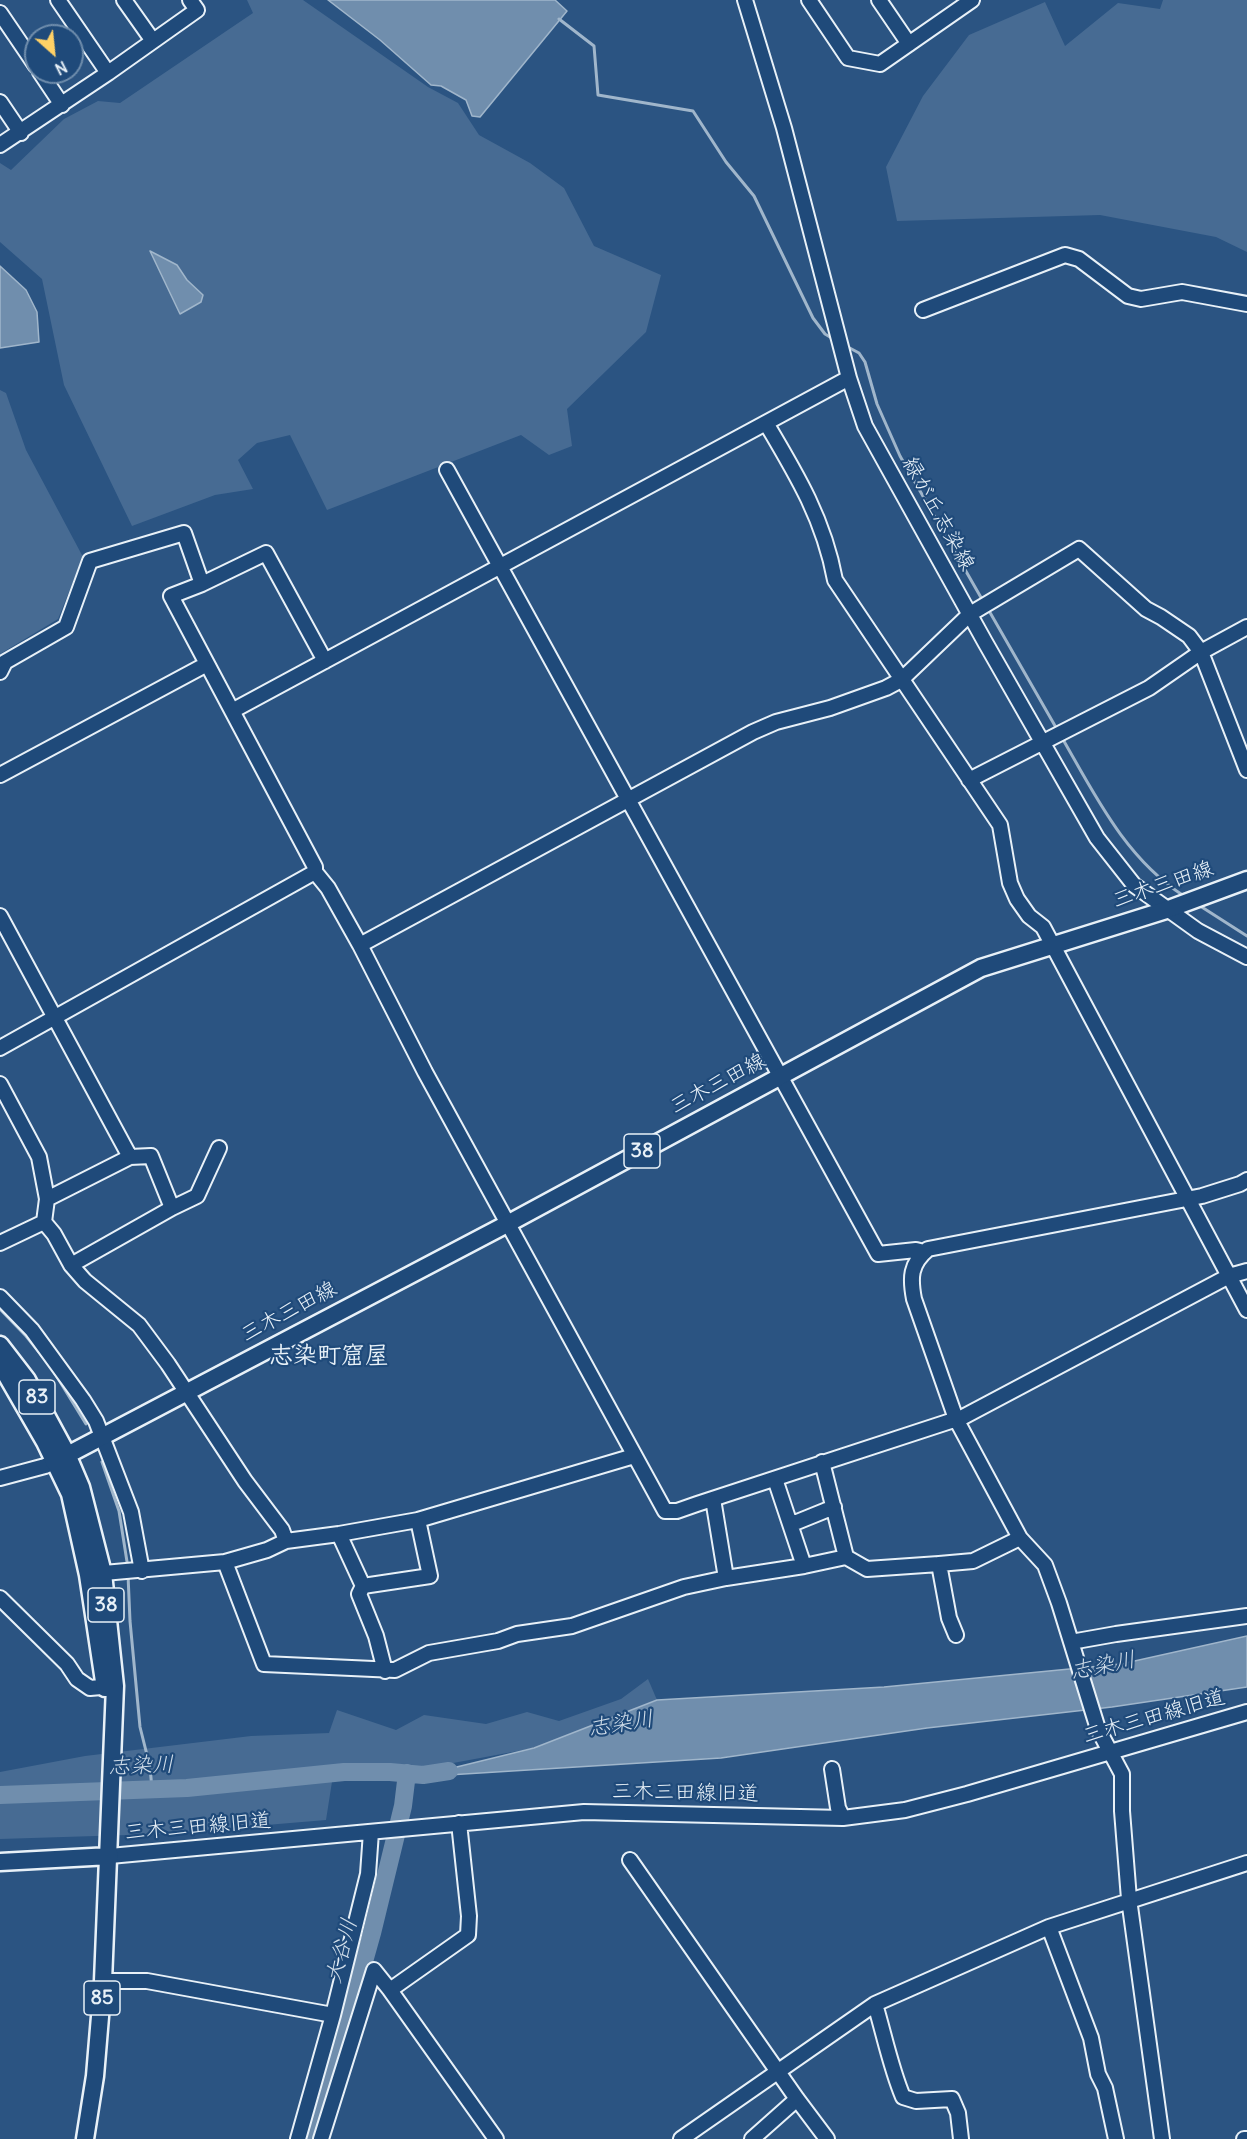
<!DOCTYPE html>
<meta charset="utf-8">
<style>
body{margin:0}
#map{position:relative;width:1247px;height:2139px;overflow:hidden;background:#2b5482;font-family:Delius,sans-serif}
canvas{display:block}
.north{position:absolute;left:24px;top:24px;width:60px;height:60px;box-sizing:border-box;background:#1f4a7a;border:2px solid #6f8dac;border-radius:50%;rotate:153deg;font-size:16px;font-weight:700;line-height:24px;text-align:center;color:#e8f1f8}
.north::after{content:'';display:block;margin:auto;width:21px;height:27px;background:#ffd166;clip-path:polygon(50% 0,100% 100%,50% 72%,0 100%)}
</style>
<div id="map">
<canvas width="1247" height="2139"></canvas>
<div class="north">N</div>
</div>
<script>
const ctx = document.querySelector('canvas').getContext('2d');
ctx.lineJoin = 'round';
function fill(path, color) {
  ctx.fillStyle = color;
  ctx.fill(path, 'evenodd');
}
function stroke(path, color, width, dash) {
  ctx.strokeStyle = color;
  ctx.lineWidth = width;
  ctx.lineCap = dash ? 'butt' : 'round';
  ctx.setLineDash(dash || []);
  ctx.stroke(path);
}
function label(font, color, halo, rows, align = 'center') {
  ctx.font = font + ' Delius,"Klee One",sans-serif';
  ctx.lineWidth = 4.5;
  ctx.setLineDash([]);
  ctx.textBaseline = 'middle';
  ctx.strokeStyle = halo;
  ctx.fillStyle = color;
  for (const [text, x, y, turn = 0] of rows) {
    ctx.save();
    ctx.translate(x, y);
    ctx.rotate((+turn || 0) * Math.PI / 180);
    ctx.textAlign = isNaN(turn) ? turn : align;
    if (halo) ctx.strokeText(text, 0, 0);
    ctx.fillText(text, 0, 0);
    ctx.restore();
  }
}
const green = new Path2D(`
 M247 0H303L428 87 458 103 479 135 530 163 564 188 594 246 661 275 646 332 567 409 572 446 549 455 521 435 327 510 290 435 257 443 238 460 253 489 215 495 132 526 64 385 42 279 0 242V163L11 170 64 119 98 101 120 103 253 13Z
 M1163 0H1247V252L1216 237 1100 215 897 221 886 167 923 96 969 35 1045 2 1065 46 1118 3 1160 9Z
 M0 390 6 393 26 450 83 557 58 619 0 654Z
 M648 1679 657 1700 534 1748 437 1766 334 1769 326 1820 159 1834 0 1839V1772L85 1756 251 1736 329 1733 337 1710 396 1730 424 1715 486 1724 527 1712 559 1721 621 1699Z`);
const water = new Path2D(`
 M328 0H555L567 11 480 117 472 116 466 100 441 86 431 85 380 40Z
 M150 251 177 265 187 280 203 295 201 302 180 314Z
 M0 266 26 290 37 312 39 342 0 348Z
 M1247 1636V1687L1112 1707 927 1728 721 1758 416 1777 534 1748 657 1700 884 1687 1121 1664Z`);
const stream = new Path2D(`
 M559 19 594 46 598 95 693 111 726 162 754 196 813 318 825 334 835 340
 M846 346 859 353 865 362 877 404 900 456 983 601
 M988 609 1058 731
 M1061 736C1095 795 1125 858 1184 896
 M1197 904 1247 936
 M0 1309 26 1336 47 1362
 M54 1372 86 1424
 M102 1462 119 1511 128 1568
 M128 1575 130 1621 140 1727 150 1767 152 1789`);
const river = new Path2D(`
 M0 1795 187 1788 344 1772H390L423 1775 449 1771
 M314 2139 372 1933 403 1806 407 1773`);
const minor = new Path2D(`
 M58 0 108 73
 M124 0 153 41
 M745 0 784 128 849 378 865 426 985 642 1097 838 1134 885 1198 931 1247 957
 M809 0 848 58 880 64 972 0
 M879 0 909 44
 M0 13 36 66
 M40 72 62 105
 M0 102 21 133
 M0 145 108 73 197 10 190 0
 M923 310 1065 255 1079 259 1128 296 1141 299 1182 292 1247 304
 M766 423C797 475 824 520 835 580L1000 825 1010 883 1017 899 1029 916 1043 927 1247 1310
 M447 470 878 1254 916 1250 924 1252
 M325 661 266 553 202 584 171 596 315 867V872L328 888 360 945 425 1072 665 1511H677L697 1504 963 1417 1229 1276 1247 1271
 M0 672 5 662 66 627 90 561 184 533 202 584
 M232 711 849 378
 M0 775 207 664
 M969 780 1149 688 1201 652 1247 627
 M0 916 130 1157 47 1199
 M360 945 753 732 776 722 830 708 886 688 901 680 970 614 1079 549 1146 609 1161 617 1189 636 1201 652 1247 770
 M0 1048 315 872
 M0 1084 39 1157 47 1199 44 1222 54 1234 71 1265 85 1281 139 1325 168 1364 245 1481 282 1530 286 1541
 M130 1157 151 1156 172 1208
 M0 1243 44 1222
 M71 1265 172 1208 197 1196 219 1148
 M0 1297 32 1330 83 1400 96 1421 131 1512 142 1571
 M822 1462 846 1557 867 1569 939 1564 973 1561 1020 1538
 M0 1478 45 1466 54 1462
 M775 1479 804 1566
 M790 1522H797L834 1507
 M339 1534 363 1586 359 1594 376 1636 385 1671
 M225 1562 264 1664 395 1670 429 1653 498 1641 517 1634 572 1626 684 1587 726 1578 713 1499
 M939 1564 949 1618 956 1635
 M93 1574 225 1562 267 1550 286 1541 339 1534 418 1520 634 1456
 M726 1578 804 1566 846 1557
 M363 1586 430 1576 418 1520
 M0 1598 67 1664 77 1679 90 1688 113 1686
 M1071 1642 1116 1634 1247 1616
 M832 1769 838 1808 843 1818
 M459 1823 469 1916 468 1935 390 1990 496 2139
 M110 1856 584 1812 843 1818 905 1810 967 1794 1247 1712
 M630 1860 797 2099 827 2139
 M1049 1927 1091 2038 1098 2074 1105 2088 1116 2139
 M103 1981H147L333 2015 298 2139
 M875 2004C884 2034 891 2069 903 2097L916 2101 952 2099 958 2113 961 2139
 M333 2015 368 1874 371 1832
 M321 2139 374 1970 390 1990
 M681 2139 875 2004 1049 1927 1247 1863
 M752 2139 797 2099
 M1162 2139 1129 1899 1122 1811V1774L1098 1729 1059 1603 1045 1565 1020 1538 956 1419 914 1299C910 1278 910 1264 928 1249L1202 1196 1240 1184 1247 1180
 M1244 2139H1247`);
const major = new Path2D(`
 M0 1345 27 1380 67 1454 81 1487 103 1573 115 1686 103 1981 95 2076 85 2139
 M0 1364 45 1442 70 1494 88 1575 105 1688
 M54 1462 509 1223 981 968 1166 910 1247 880
 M0 1862 110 1856`);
const shields = [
 [642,1151,36],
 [37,1397,36],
 [106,1605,36],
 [102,1998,36]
];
const shieldNames = [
 ["38",642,1151],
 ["83",37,1397],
 ["38",106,1605],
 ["85",102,1998]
];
const streetNames = [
 ["緑が丘志染線",938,514,61],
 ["三木三田線",1163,885,-19],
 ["三木三田線",718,1084,-28],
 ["三木三田線",289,1312,-28],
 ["三木三田線旧道",1154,1717,-16],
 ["三木三田線旧道",685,1793,1],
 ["三木三田線旧道",198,1827,-5]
];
const waterNames = [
 ["志染川",1103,1666,-11],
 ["志染川",621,1724,-9],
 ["志染川",141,1766,-2],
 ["大谷川",342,1951,-75]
];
const quarterNames = [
 ["志染町窟屋",329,1356]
];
fill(green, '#476b93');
fill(water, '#708ead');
stroke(water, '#a0b6cb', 1.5);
stroke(stream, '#a0b6cb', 3);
stroke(river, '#708ead', 18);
stroke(minor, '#e8f1f8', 18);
stroke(major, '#e8f1f8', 21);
stroke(minor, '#1f4a7a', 14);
stroke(major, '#1f4a7a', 16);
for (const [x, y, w] of shields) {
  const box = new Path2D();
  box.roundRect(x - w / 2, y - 17, w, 34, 4.5);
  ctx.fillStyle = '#1f4a7a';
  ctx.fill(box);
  stroke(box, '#e8f1f8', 1.5);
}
label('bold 20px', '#e8f1f8', null, shieldNames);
label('21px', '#e8f1f8', '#1f4a7a', streetNames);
label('italic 22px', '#d0dde9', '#1f4a7a', waterNames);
label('bold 24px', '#e8f1f8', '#1f4a7a', quarterNames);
</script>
